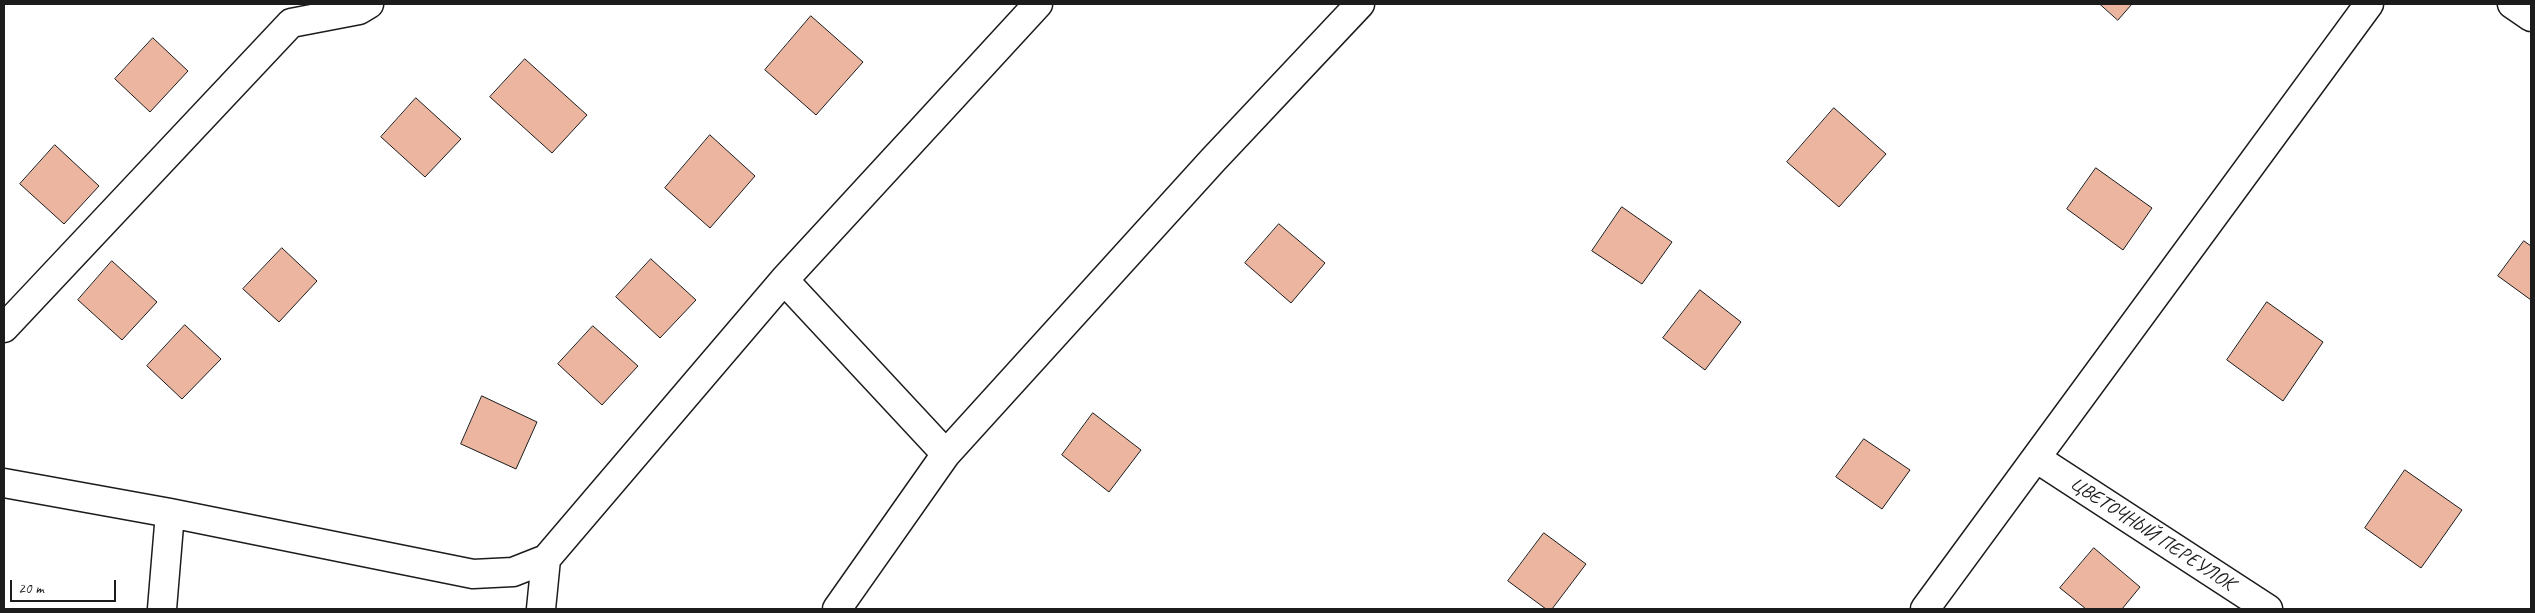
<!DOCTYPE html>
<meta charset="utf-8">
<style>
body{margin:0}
#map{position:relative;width:2535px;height:613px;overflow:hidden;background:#fff;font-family:Caveat,sans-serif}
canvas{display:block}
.frame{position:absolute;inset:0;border:5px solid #1c1c1c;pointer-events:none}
.scale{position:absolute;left:10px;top:580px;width:106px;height:22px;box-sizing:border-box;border:2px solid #1c1c1c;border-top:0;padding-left:6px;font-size:15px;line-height:18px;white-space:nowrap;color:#1c1c1c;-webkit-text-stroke:4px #fff;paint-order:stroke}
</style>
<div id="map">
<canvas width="2535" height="613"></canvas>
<div class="frame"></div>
<div class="scale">20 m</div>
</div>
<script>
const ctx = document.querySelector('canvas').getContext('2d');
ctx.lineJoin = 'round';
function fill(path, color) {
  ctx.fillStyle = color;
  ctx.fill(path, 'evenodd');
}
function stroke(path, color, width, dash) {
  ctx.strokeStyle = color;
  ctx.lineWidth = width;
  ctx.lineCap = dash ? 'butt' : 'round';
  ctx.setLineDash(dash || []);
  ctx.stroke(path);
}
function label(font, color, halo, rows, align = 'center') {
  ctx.font = font + ' Caveat,sans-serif';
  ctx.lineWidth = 4;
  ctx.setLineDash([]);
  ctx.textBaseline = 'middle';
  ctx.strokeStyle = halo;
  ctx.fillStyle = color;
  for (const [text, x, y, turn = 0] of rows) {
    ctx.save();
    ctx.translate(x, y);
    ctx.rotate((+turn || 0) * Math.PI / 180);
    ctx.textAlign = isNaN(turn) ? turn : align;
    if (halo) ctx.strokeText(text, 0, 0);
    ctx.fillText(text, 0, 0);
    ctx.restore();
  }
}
const building = new Path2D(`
 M2100 4H2132L2118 20Z
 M811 16 863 62 816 115 765 70Z
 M153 38 188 71 150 112 115 79Z
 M525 59 587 115 552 153 490 97Z
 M416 98 461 139 425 177 381 137Z
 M1834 108 1886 154 1839 207 1787 162Z
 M710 135 755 176 710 228 665 188Z
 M55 145 99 186 64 224 20 184Z
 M2096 168 2152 208 2123 250 2067 209Z
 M1622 207 1672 242 1642 284 1592 251Z
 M1279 224 1325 263 1291 303 1245 263Z
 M2524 241 2531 246V300L2498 276Z
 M282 248 317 281 279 322 243 289Z
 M651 259 696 300 660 338 616 297Z
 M112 261 157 302 122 340 78 300Z
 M1700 290 1741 322 1705 370 1663 338Z
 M2267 302 2323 342 2283 401 2227 360Z
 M185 325 221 359 182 399 147 366Z
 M593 326 638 366 602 405 558 364Z
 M482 396 537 422 516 469 461 444Z
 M1093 413 1141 450 1109 492 1062 455Z
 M1864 439 1910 470 1882 509 1836 477Z
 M2405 470 2462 510 2421 568 2365 528Z
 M1544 533 1586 564 1552 609H1546L1508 581Z
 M2094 548 2140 587 2122 609H2086L2060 588Z`);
const minor = new Path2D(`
 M2512 4 2531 17
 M784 280 946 454
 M4 328 291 23 359 10 369 4
 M2036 458 2268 609
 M4 483 170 513 473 574 513 572 546 559 784 280 1038 4
 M162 609 170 513
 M541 609 546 559
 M837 609 946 454 1213 160 1360 4
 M1925 609 2369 4`);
const streetNames = [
 ["ЦВЕТОЧНЫЙ ПЕРЕУЛОК",2152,534,33]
];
fill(building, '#ebb5a0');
stroke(building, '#1c1c1c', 1);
stroke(minor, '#1c1c1c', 31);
stroke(minor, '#fff', 28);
label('20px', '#1c1c1c', '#fff', streetNames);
</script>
